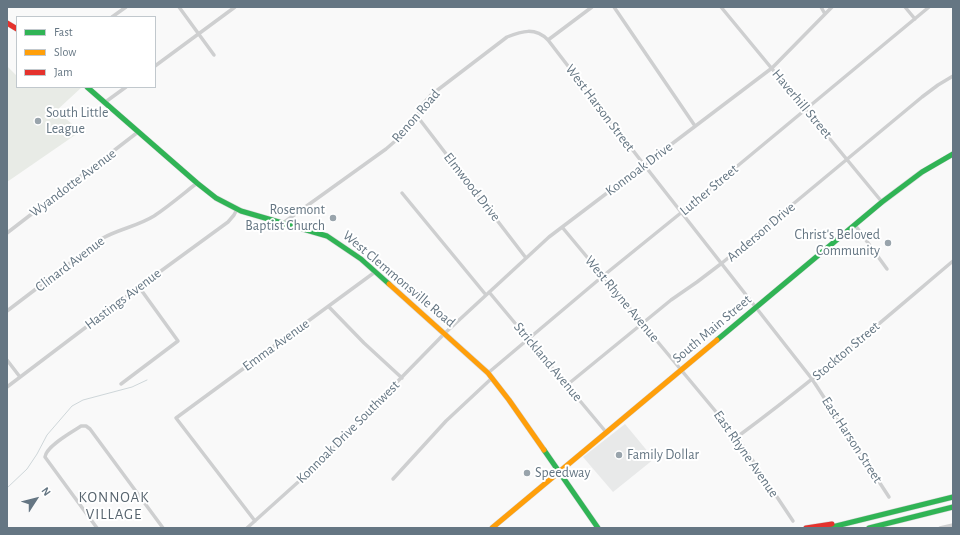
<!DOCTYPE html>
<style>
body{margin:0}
#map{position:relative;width:960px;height:535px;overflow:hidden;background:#f9f9f9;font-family:"Alegreya Sans",sans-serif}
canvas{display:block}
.frame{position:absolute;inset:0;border:8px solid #657683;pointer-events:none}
.legend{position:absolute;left:16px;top:16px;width:140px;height:72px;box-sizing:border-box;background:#fff;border:1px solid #c1c8cd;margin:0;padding:5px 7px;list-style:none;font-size:12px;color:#657683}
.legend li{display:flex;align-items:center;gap:8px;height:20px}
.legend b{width:20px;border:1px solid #c1c8cd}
.north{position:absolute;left:16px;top:479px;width:40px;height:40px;-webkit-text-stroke:3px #fff;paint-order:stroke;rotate:54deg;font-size:11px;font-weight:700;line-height:16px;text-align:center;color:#657683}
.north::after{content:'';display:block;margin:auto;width:14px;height:18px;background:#657683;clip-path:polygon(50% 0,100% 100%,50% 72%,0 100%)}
</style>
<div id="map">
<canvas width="960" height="535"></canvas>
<div class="frame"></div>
<ul class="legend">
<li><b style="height:5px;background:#30b455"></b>Fast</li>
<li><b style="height:5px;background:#ff9f0a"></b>Slow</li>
<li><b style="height:5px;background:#e5322d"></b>Jam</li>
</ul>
<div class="north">N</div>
</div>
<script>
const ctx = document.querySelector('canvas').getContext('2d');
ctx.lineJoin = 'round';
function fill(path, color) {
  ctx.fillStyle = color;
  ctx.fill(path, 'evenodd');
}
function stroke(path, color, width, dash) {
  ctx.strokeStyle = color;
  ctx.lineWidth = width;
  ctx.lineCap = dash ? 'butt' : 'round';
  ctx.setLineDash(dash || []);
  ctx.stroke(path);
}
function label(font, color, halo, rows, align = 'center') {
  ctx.font = font + ' "Alegreya Sans",sans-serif';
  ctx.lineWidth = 4;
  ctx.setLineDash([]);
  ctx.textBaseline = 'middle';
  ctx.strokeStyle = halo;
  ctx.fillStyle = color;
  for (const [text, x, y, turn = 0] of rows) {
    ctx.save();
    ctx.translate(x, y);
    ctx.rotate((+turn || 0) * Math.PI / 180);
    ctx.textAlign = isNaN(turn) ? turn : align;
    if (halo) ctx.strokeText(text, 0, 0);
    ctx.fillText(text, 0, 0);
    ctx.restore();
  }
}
const built = new Path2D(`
 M625 424 654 459 613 492 583 457Z`);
const green = new Path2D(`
 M7 66 17 76V87H82L56 111 81 131 7 182Z`);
const stream = new Path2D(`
 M7 488 27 469 37 454 47 435 72 406 83 400 132 387 147 380`);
const street = new Path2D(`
 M179 7 214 55
 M614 7 695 126
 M721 7 882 202
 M821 7 825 14
 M905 7 915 19
 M112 17 126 7
 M548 40 592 7
 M155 66 235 7
 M104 103 126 87
 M417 116 526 258
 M402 193 486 295
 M283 223 386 149 401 136 410 126 417 116 422 105 431 95 507 37C522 31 535 27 548 40L645 166 812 379 889 497
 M855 225 887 269
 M562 227 737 437 793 521
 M7 233 138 132
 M489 292 606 432
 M329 307 364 343 402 378
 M7 311 103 238C119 229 138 226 154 216 169 206 183 194 197 183
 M7 360 20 377
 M488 373 603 276 682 212 929 7
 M121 384 178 341 139 287
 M567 385 671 300 697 282 722 263 922 97 938 85 953 76
 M7 387 139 287 228 222 234 215 237 209
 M737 437C812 382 882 321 953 261
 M393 479 446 421 492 378
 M255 521 176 418 375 272
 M97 528 45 457C46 446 72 432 81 426H86L90 429 163 528
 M247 528 306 475 445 333 549 237 772 68 832 7
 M940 528 953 525`);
const fast = new Path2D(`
 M87 87 197 183 216 198 241 211 327 236 361 259 389 284
 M717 340 882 202 922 172 953 154
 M544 450 598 528
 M828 528 953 497
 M869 528 953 507`);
const slow = new Path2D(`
 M389 284 488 373 509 400 544 450
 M492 528 717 340`);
const jam = new Path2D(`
 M7 23 17 29
 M806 528 832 524`);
const markers = [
 [38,121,4,"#99a4ac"],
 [333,218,4,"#99a4ac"],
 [888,243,4,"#99a4ac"],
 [619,455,4,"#99a4ac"],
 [527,473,4,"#99a4ac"]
];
const streetNames = [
 ["Haverhill Street",802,104,50],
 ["West Harson Street",600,108,53],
 ["Renon Road",416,116,-49],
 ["Konnoak Drive",639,169,-37],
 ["Wyandotte Avenue",73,183,-37],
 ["Elmwood Drive",472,187,52],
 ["Luther Street",709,190,-40],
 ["Anderson Drive",761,232,-40],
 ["Clinard Avenue",70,264,-37],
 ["West Clemmonsville Road",399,279,40],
 ["Hastings Avenue",123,299,-37],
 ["West Rhyne Avenue",622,299,50],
 ["South Main Street",712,329,-40],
 ["Emma Avenue",276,345,-36],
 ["Stockton Street",846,351,-40],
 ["Strickland Avenue",548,362,50],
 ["Konnoak Drive Southwest",348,432,-45],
 ["East Harson Street",852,440,57],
 ["East Rhyne Avenue",746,454,55]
];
const poiNames = [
 ["South Little",46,113],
 ["League",46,129],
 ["Rosemont",325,210,"right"],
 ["Baptist Church",325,226,"right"],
 ["Christ's Beloved",880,235,"right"],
 ["Community",880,251,"right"],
 ["Family Dollar",627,455],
 ["Speedway",535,473]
];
const neighbourhoodNames = [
 ["KONNOAK",114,497],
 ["VILLAGE",114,514]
];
fill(built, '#e8e9e9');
fill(green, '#e8ebe6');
stroke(stream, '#ced6d9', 1);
stroke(fast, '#d5d6d7', 6);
stroke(slow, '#d5d6d7', 6);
stroke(jam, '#d5d6d7', 6);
stroke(street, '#cecfd0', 3.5);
stroke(fast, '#30b455', 5);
stroke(slow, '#ff9f0a', 5);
stroke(jam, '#e5322d', 5);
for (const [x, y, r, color] of markers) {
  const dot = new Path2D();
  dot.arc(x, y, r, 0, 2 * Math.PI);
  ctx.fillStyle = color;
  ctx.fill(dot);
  stroke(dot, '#fff', 1.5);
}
label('14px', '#657683', '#fff', streetNames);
label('14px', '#657683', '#fff', poiNames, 'left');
ctx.letterSpacing = '1px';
label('15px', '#57646e', '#fff', neighbourhoodNames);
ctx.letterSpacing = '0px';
</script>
